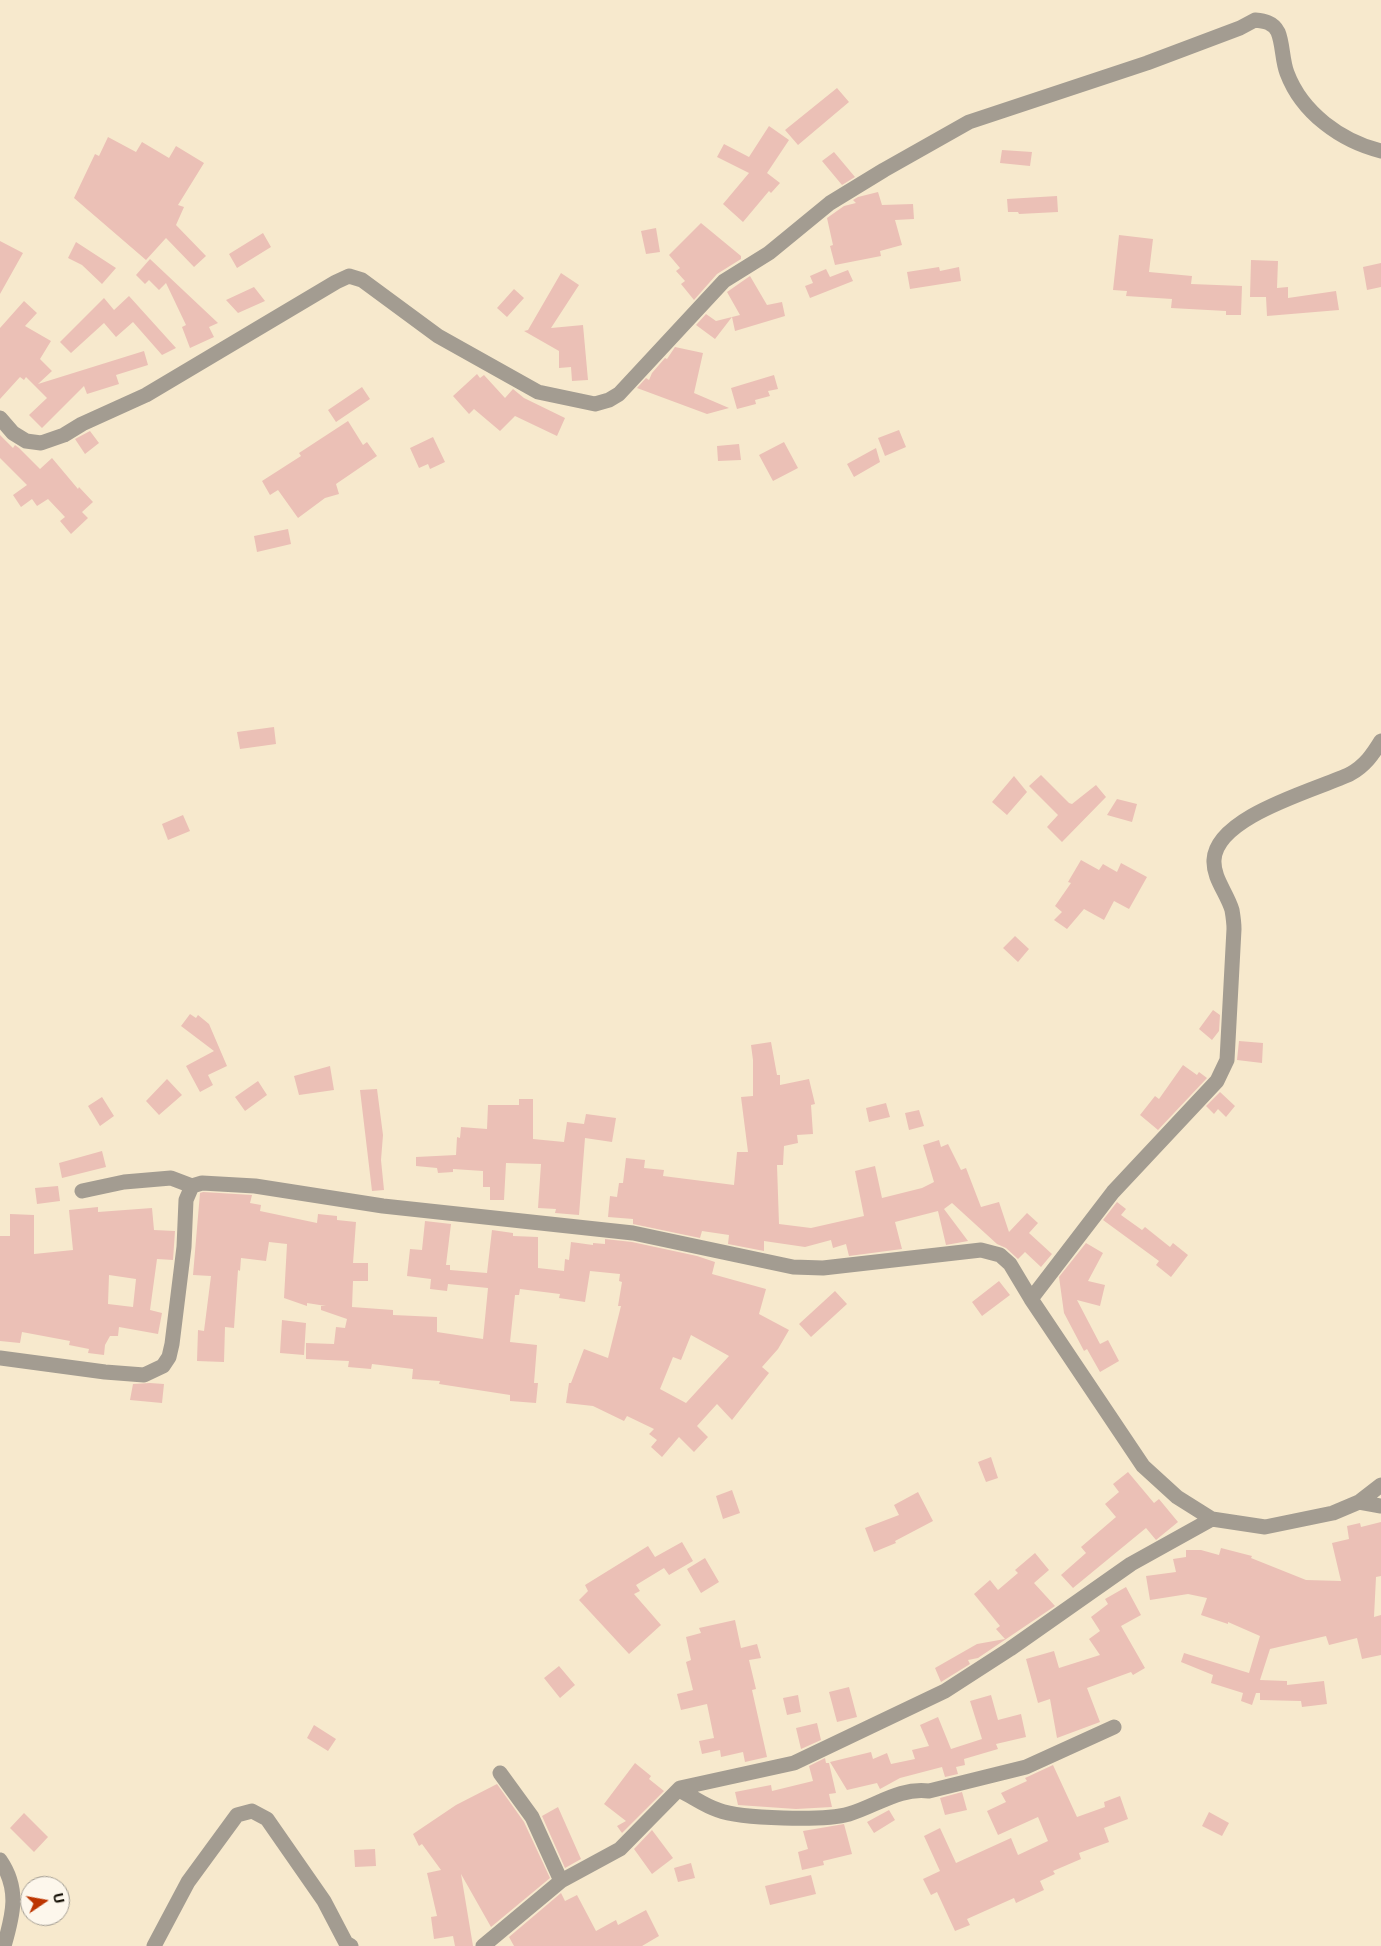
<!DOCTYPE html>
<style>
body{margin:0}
#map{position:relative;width:1381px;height:1946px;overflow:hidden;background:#f7e9cd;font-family:Commissioner,sans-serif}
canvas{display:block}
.north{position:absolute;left:20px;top:1876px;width:50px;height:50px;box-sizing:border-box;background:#fdf7ec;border:1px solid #a29c92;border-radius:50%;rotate:78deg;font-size:14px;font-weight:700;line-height:20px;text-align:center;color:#19140a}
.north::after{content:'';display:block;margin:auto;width:18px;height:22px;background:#bd3500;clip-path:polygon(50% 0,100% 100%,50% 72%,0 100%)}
</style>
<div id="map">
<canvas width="1381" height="1946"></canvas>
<div class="north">U</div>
</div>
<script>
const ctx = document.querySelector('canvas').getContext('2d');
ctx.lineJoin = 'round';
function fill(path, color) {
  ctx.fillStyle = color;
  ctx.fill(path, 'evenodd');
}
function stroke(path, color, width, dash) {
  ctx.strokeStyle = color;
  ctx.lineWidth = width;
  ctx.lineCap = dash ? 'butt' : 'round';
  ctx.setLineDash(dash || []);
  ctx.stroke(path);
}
const building = new Path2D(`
 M837 88 849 102 798 145 785 130Z
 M769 126 789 140 767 173 780 183 771 193 769 191 743 222 723 204 749 173 717 157 724 144 749 157Z
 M108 137 136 152 142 142 169 158 176 146 204 163 178 205 184 207 176 225 206 256 194 267 166 238 146 260 74 198 95 154 99 156Z
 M1002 150 1032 152 1030 166 1000 163Z
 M834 152 855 177 842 185 822 161Z
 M878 192 882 205 913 204 914 219 895 220 902 245 880 251 881 256 835 265 830 246 833 245 827 218 844 206 856 203 853 200 858 197Z
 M1057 196 1058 212 1019 214 1018 212H1008L1007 199Z
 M701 223 741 256V259L717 274 694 300 681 284 685 281 676 271 680 268 669 255Z
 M656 228 660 252 646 254 641 231Z
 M263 233 271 247 237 268 229 254Z
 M1119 235 1153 239 1149 272 1192 276 1191 284 1242 286 1241 315H1226V311L1171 308 1172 299 1126 296 1127 291 1113 290Z
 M0 241 23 253 0 294Z
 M76 242 116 268 102 284 82 265 68 258Z
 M150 259 218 323 209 327 214 337 190 348 182 327 186 325 166 283 159 290 149 280 145 284 136 275Z
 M1251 260 1278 261 1277 288 1288 287V298L1336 291 1339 310 1267 316 1266 297H1250Z
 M1381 263V287L1367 290 1363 267Z
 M939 267 940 271 959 267 961 281 910 289 907 272Z
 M826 269 830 277 848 270 853 281 810 298 805 286 813 283 810 276Z
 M561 273 579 285 551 328 583 325 588 380 572 381 571 367 559 368V351L524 331 528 330Z
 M750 276 767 305 782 302 785 316 735 331 732 317 740 315 727 292Z
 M254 287 265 301 238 313 226 300Z
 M514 289 524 298 507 317 497 308Z
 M129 296 176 348 162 355 133 322 116 337 104 323 71 353 60 342 104 298 114 310Z
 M24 301 37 313 25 326 51 341 40 359 52 371 38 384 144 351 148 365 116 375 119 384 87 394 84 386 42 428 29 415 47 398 26 377 24 380 20 377 0 399V328Z
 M706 314 716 321 732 317 715 339 696 325Z
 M675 347 703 353 694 393 729 408 707 414 637 388 646 378 649 380 652 373 665 358 667 359Z
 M477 374 480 378 484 375 505 398 513 389 524 398 565 418 557 436 515 416 500 431 474 409 469 414 453 396Z
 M774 375 778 389 768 391 770 396 755 400 756 404 737 409 731 388Z
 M362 387 370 399 336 422 328 410Z
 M348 421 363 445 367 442 377 456 336 484 339 494 325 498 298 518 278 490 270 495 262 481 301 456 299 453Z
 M899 430 906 447 885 456 878 438Z
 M90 431 99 443 85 454 75 439Z
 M0 435 13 448 15 445 19 448 40 469 52 458 78 489 79 487 93 502 82 512 88 518 71 534 60 521 65 517 48 499 37 506 32 499 21 507 13 495 27 485 0 458Z
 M433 437 445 462 430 469 428 464 419 468 410 448Z
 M784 442 798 468 773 481 759 455Z
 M739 444 741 460 718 461 717 446Z
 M876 448 880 462 854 477 847 464Z
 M288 529 291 544 257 552 254 536Z
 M274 727 276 744 240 749 237 732Z
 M1041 775 1069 803 1072 804 1096 785 1106 797 1062 842 1047 827 1058 815 1029 786Z
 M1014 776 1027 792 1007 815 992 802Z
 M1117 799 1137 804 1132 822 1107 815Z
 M183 815 190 831 168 840 162 824Z
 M1081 860 1099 870 1103 864 1117 872 1121 863 1147 877 1129 909 1114 901 1104 920 1084 909 1067 929 1054 920 1062 912 1055 906 1071 883 1068 882Z
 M1015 936 1029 949 1018 962 1003 948Z
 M1213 1010 1220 1015 1219 1031 1212 1040 1199 1029Z
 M190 1014 196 1018 198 1015 209 1024 227 1066 208 1075 213 1085 200 1092 186 1066 214 1051 181 1026Z
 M1239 1041 1263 1043 1262 1063 1237 1060Z
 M771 1042 777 1075H780V1085L809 1079 815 1104 811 1105 813 1134 797 1135 798 1143 784 1146 783 1165H777L779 1224 811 1228 864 1216 855 1171 875 1166 882 1198 922 1188 934 1182 923 1145 939 1140 941 1147 948 1144 961 1170 966 1168 981 1207 999 1202 1009 1232 1027 1213 1038 1223 1029 1233 1052 1254 1041 1267 1025 1252 1018 1259 1006 1248 997 1244 952 1203 944 1209 968 1241 946 1245 938 1211 895 1222 902 1249 849 1256 846 1244 833 1248 831 1240 805 1247 764 1241V1251L728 1244 729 1235 702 1231 700 1238 633 1224V1219L608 1217 610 1196 617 1197 619 1183H623L626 1158 645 1160 644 1168 664 1170 663 1176 734 1185 737 1152H748L741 1097 753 1096V1060L751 1045Z
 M1183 1065 1197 1075 1199 1072 1207 1078 1158 1130 1140 1115 1155 1096 1159 1099Z
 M330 1066 334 1090 299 1095 294 1076Z
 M167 1079 182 1095 159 1115 146 1101Z
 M258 1081 267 1095 245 1111 235 1097Z
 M377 1089 383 1135 381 1160 384 1190 372 1191 360 1090Z
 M1220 1092 1235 1106 1226 1117 1218 1109 1214 1114 1206 1106Z
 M102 1097 114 1116 100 1126 88 1106Z
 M519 1099H533V1139L564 1142 567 1122 584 1124 586 1114 616 1118 612 1142 585 1138 579 1215 555 1213 556 1209 538 1208 541 1164 506 1163 504 1200H490V1187H483V1171L453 1169V1172L438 1173 437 1168 416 1166V1157L456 1155 457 1137 460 1138 461 1127 487 1129 488 1105H519Z
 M886 1103 890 1117 869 1122 866 1108Z
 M919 1110 924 1126 909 1130 905 1113Z
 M102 1151 106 1167 62 1178 59 1163Z
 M58 1186 60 1201 37 1204 35 1188Z
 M203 1192 252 1195 250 1203 261 1205 260 1211 317 1223 318 1214 337 1216V1220L356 1222 353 1263H368V1281H353L352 1307 393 1310V1315L437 1317V1332L483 1339 488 1288 448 1284 447 1291 430 1289 431 1279 407 1276 410 1249 422 1250 425 1221 451 1224 446 1265H450V1270L487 1273 492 1230 513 1233V1236L538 1237V1268L564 1271 565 1259 569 1260 571 1242 593 1245V1243L605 1244V1239L632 1242 697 1256 715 1262 712 1274 766 1289 759 1314 789 1330 778 1349 762 1367 769 1373 732 1420 717 1404 697 1426 708 1437 694 1452 679 1437 662 1457 651 1447 657 1440 649 1434 654 1429 627 1416 624 1421 593 1406 566 1403 569 1383H571L584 1349 608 1358 621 1306H618L622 1282 619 1281 620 1274 590 1271 585 1302 559 1298 560 1294 520 1289 519 1295H515L510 1342 537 1345 534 1383H538L536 1403 510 1401V1395L439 1384 440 1381 412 1379 413 1369 372 1364 371 1369 348 1367 349 1361 306 1359V1343L334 1344 336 1327 345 1328 347 1319 321 1310V1306H326L307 1303V1306L284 1298 287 1244 269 1242 266 1261 241 1258 240 1271 238 1270 234 1328 225 1327 224 1362 197 1361 198 1330 204 1331 211 1276 193 1275 200 1193ZM691 1335 729 1356 686 1403 660 1389 673 1357 681 1360Z
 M1117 1202 1126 1209 1121 1215 1142 1230 1145 1227 1170 1247 1173 1243 1188 1255 1171 1277 1156 1265 1159 1261 1103 1220Z
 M98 1207V1212L152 1208 154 1230 175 1231 173 1260 157 1259 150 1310 162 1313 158 1334 119 1327 118 1336H110L105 1345 104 1355 88 1353 89 1349 69 1345 70 1341 22 1332 20 1343 0 1341V1236H10V1214L34 1215V1254L73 1250 69 1210ZM109 1275 136 1279 133 1307 108 1304Z
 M1086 1243 1103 1253 1088 1281 1105 1285 1100 1306 1077 1300 1100 1344 1108 1340 1119 1361 1100 1372 1087 1349 1084 1351 1064 1313 1059 1277Z
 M999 1281 1010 1295 982 1316 972 1302Z
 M835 1291 847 1304 811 1337 799 1324Z
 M282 1320 306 1323 304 1355 280 1353Z
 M150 1383 164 1384 162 1403 130 1400 133 1384Z
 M991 1457 998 1478 986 1482 978 1462Z
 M1128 1472 1154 1503 1159 1499 1178 1522 1156 1540 1146 1528 1073 1588 1061 1575 1086 1553 1081 1547 1116 1517 1105 1504 1119 1492 1113 1484Z
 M732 1490 740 1513 723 1519 716 1496Z
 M918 1492 933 1521 895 1541 896 1543 874 1552 865 1528 899 1515 894 1505Z
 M1381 1522V1576L1376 1577 1374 1617 1381 1615V1655L1362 1659 1357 1638 1329 1645 1326 1636 1270 1649 1260 1680 1287 1681V1685L1324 1681 1327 1704 1302 1707 1301 1701 1260 1700V1693H1256L1252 1705 1241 1701 1243 1693 1211 1683 1213 1675 1181 1662 1184 1653 1249 1673 1260 1636 1228 1622V1624L1201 1615 1207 1598 1188 1594 1150 1600 1146 1576 1176 1572 1173 1559 1186 1557V1550H1201L1219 1555 1221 1548 1252 1556 1251 1558 1306 1580 1341 1581 1332 1543 1349 1539 1347 1526 1360 1523 1361 1527Z
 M682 1542 693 1561 669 1575 664 1568 636 1585 640 1591 634 1594 661 1625 629 1654 579 1600 588 1591 585 1585 648 1546 655 1557Z
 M1035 1553 1049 1570 1034 1583 1055 1606 978 1658 968 1660 970 1664 941 1682 935 1668 977 1644 1005 1639 996 1629 1000 1626 974 1594 990 1580 998 1590 1018 1573 1015 1570Z
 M705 1558 719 1582 701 1593 687 1569Z
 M1126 1587 1141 1615 1121 1626 1145 1668 1133 1675 1131 1672 1087 1688 1100 1722 1057 1738 1050 1699 1038 1703 1026 1659 1054 1651 1059 1668 1100 1655 1089 1639 1100 1631 1091 1617 1108 1604 1105 1599Z
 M735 1620 741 1648 757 1644 761 1658 749 1660 756 1689 752 1690 767 1757 745 1762 743 1752 721 1757 720 1750 702 1754 699 1741 714 1738 707 1704 681 1710 677 1694 693 1690 686 1662 691 1660 686 1637 701 1633 699 1628Z
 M559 1666 575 1685 560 1698 544 1678Z
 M849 1687 857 1717 837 1722 829 1692Z
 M798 1695 801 1712 787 1715 783 1698Z
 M991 1695 998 1720 1021 1714 1026 1737 996 1744 998 1749 964 1759 965 1765 956 1767 958 1774 945 1777 942 1767 900 1778 880 1789 877 1783 847 1790 830 1762 871 1752 873 1759 887 1753 891 1764 915 1759 912 1750 929 1746 920 1725 938 1717 951 1749 982 1739 970 1701Z
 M817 1723 821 1740 801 1749 796 1728Z
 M314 1725 336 1739 328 1751 307 1738Z
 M825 1758 826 1763H829L836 1793 829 1794 832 1807 796 1809 738 1805 735 1792 771 1785 772 1791 813 1781 809 1766Z
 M635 1763 651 1776 649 1779 664 1791 622 1833 617 1826 626 1821 604 1804Z
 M1053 1765 1077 1817 1105 1807 1104 1802 1120 1796 1128 1819 1104 1828 1109 1842 1079 1853 1081 1859 1053 1871 1055 1874 1040 1881 1044 1890 1016 1903 1014 1898 967 1919 970 1925 955 1931 937 1892 931 1895 923 1879 940 1871 924 1836 940 1828 956 1863 1011 1838 1018 1855 1048 1841 1038 1817 998 1835 987 1811 1006 1802 1001 1793 1027 1781 1025 1778Z
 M497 1784 524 1822 550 1878 491 1927 461 1874 473 1946H455L453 1936 434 1939 431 1917 437 1916 427 1873 441 1870 422 1844 419 1846 413 1834 456 1805Z
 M962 1792 967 1810 945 1815 940 1798Z
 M558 1807 581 1859 565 1868 542 1816Z
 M889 1810 895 1820 874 1833 867 1822Z
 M1209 1812 1229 1823 1222 1836 1202 1826Z
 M24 1813 48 1837 34 1852 10 1828Z
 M844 1824 852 1854 823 1861 824 1865 802 1870 798 1852 808 1849 803 1831Z
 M652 1830 673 1858 652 1874 634 1849Z
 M375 1849 376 1866 355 1867 354 1850Z
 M691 1863 695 1878 678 1882 674 1868Z
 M811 1875 816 1894 770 1905 765 1886Z
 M561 1893 565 1901 577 1895 596 1931 616 1920 618 1925 646 1910 659 1936 642 1946H514L509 1937Z`);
const minor = new Path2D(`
 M0 418 13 433 26 441 41 443 64 435 82 424 146 395 336 282 349 276 362 280 438 336 538 392 595 404 609 400 619 394 724 281 769 253 830 203 884 170 969 122 1147 63 1240 28 1255 20C1264 21 1273 22 1278 32 1283 44 1282 60 1287 73 1302 113 1341 141 1381 151
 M82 1191 124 1182 171 1178 192 1186
 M1031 1299 1113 1192 1217 1081 1227 1060 1234 929C1234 923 1233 916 1232 910 1227 893 1213 878 1214 860 1216 816 1316 790 1350 774 1365 766 1373 754 1381 741
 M0 1358 105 1372 144 1375 163 1366 169 1357 172 1344 184 1247 186 1200 192 1186 202 1183 255 1186 383 1206 633 1233 793 1267 823 1268 981 1250 1000 1255 1010 1264 1031 1299 1143 1466 1177 1497 1212 1519 1265 1527 1333 1513 1359 1502 1381 1506
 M1359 1502 1381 1485
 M500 1773 532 1817 561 1881
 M680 1788 681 1791C693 1797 705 1806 718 1810 741 1819 825 1821 849 1814 876 1806 900 1787 929 1791L1026 1767 1114 1727
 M0 1860C20 1889 13 1915 4 1946
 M154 1946 188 1882 237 1815 252 1811 267 1819 324 1901 346 1943 351 1946
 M483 1946 561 1881 620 1849 680 1788 794 1763 945 1691 1010 1649 1131 1564 1212 1519`);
fill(building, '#ebc0b6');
stroke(minor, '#a39c91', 15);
</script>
